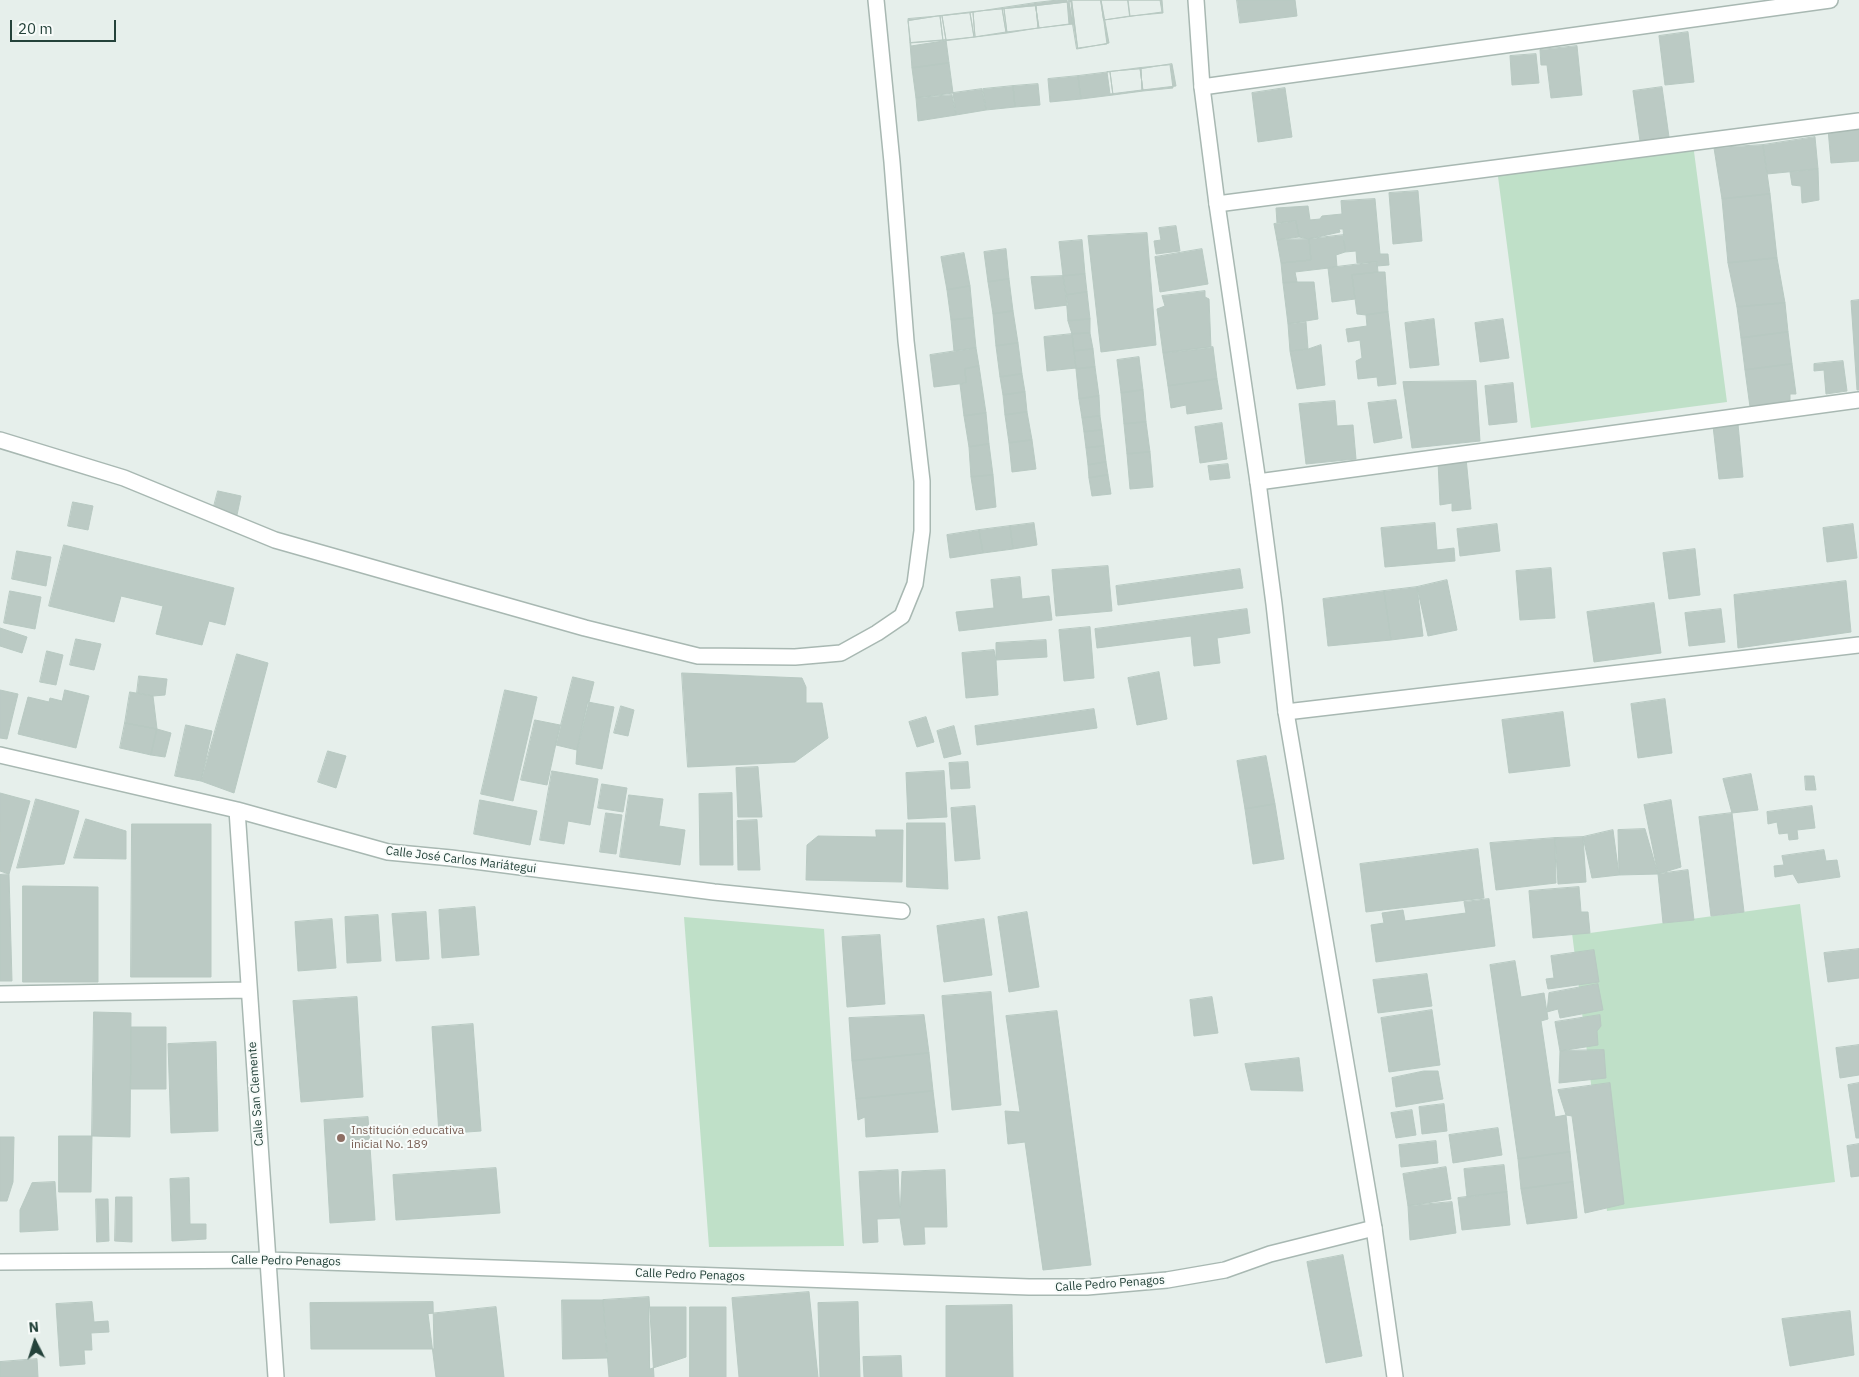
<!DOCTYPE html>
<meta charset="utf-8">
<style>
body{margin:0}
#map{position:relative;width:1859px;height:1377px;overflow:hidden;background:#e6efeb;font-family:"IBM Plex Sans",sans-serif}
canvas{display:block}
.north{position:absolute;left:10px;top:1317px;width:50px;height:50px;-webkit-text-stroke:4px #f7fbf9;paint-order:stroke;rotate:355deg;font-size:14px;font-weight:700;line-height:20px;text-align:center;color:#24423a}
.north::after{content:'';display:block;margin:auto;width:18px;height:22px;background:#24423a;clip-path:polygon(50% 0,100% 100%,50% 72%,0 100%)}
.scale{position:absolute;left:10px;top:20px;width:106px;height:22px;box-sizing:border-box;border:2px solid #24423a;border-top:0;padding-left:6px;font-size:15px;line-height:18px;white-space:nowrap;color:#24423a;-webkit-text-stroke:4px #f7fbf9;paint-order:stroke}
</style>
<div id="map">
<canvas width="1859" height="1377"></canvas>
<div class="north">N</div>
<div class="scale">20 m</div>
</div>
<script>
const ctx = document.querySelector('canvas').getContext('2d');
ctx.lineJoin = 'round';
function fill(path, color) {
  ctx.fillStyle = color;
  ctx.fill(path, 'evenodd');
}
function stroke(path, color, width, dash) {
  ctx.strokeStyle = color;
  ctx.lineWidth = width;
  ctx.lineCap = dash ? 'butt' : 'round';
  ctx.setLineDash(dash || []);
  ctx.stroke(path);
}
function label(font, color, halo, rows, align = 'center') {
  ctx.font = font + ' "IBM Plex Sans",sans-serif';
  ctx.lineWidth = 4;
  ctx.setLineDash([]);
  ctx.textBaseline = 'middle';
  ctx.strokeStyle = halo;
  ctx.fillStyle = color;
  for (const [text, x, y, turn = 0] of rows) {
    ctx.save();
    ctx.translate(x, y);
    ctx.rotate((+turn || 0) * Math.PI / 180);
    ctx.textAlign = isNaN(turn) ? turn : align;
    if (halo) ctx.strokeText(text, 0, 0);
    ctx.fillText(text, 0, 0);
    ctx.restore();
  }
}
const green = new Path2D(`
 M1693 144 1727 402 1531 428 1497 169Z
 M1800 904 1835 1182 1607 1211 1572 933H1590Z
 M684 917 824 929 844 1246 709 1247Z`);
const building = new Path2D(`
 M1058 0H1067L1069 24 1039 28 1035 3Z
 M1069 0H1101L1109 43 1077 49Z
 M1072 0H1101L1107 44 1078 48Z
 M1101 0H1128L1130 16 1104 20Z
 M1101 0H1160L1162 12 1104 20Z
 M1128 0H1162L1163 13 1130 16Z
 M1237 0H1295L1297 16 1240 23Z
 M1071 2 1073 24 1038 28 1036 6Z
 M1035 3 1039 28 1006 32 1002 8Z
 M1036 6 1038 28 1007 33 1004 9Z
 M1002 8 1006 32 974 37 970 13Z
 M1004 9 1007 33 975 37 973 12Z
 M973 12 975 37 943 41 940 16Z
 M970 13 974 37 946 40 942 16Z
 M940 16 943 41 911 46 908 21Z
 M942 16 946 40 910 43 908 19Z
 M1688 32 1694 82 1665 85 1659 36Z
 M946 40 949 63 912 68 910 43Z
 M1577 46 1582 95 1551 98 1547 65H1541L1540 50Z
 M1536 54 1539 83 1512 85 1510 56Z
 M949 63 953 93 916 98 912 68Z
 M1172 64 1176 86 1142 90 1141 69Z
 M1170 65 1173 88 1143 91 1140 68Z
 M1140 68 1143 91 1113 95 1110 72Z
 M1141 69 1142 90 1110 94 1107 72Z
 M1110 72 1113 95 1081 99 1078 76Z
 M1078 76 1081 99 1050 102 1048 79Z
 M1038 84 1040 105 1015 107 1013 86Z
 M1013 86 1015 107 986 110 983 89Z
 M1662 87 1669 137 1640 141 1633 91Z
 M1285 88 1292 137 1258 142 1252 93Z
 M982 89 986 110 956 115 953 93Z
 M952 95 956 115 918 121 916 98Z
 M1859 126V161L1831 163 1828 129Z
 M1815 137 1818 169 1767 174 1763 145Z
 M1763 145 1770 194 1722 199 1714 148Z
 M1818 169 1819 200 1802 203 1801 186 1792 185 1790 172Z
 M1418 191 1422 241 1393 244 1389 193Z
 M1770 194 1777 258 1728 263 1722 199Z
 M1375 199 1380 254H1388L1389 265 1377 266V262L1357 263 1356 251 1345 252 1343 229H1339L1340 232 1309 239 1299 237 1296 221 1277 223 1276 208 1308 206 1310 220 1320 219 1322 216 1342 214 1341 201Z
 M1296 221 1299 237 1277 240 1274 224Z
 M1176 226 1180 251 1156 254 1154 241 1161 240 1159 228Z
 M1147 233 1156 345 1101 352 1088 236Z
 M1344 235 1345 252 1336 255 1337 267 1295 272 1297 282 1283 283 1281 263 1311 260 1309 239Z
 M1309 239 1311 260 1281 263 1277 240Z
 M1082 240 1085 274 1063 276 1059 242Z
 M1006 249 1009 279 988 282 984 252Z
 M1202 249 1208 284 1160 292 1155 257Z
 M964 253 970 286 947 290 941 257Z
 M1777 258 1785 303 1737 307 1728 263Z
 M1377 262 1378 272 1352 275 1355 299 1332 302 1328 268Z
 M1378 272H1385L1388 312 1366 315 1357 314 1352 275Z
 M1085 274 1087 292 1066 295 1063 276Z
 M1063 276 1068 305 1035 309 1031 277Z
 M1009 279 1013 311 993 314 988 282Z
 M1297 282H1314L1318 319 1288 324 1283 283Z
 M970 286 973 318 951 320 947 290Z
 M1205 291V297L1209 299 1211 348 1163 353 1157 309 1165 306 1162 296Z
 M1087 292 1090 319 1068 321 1066 295Z
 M1859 300V390H1857L1851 301Z
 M1785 303 1788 332 1741 338 1737 307Z
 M1013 311 1018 343 996 346 993 314Z
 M1388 312 1396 384 1378 386 1377 377 1358 379 1356 361 1362 358 1360 340 1348 342 1346 329 1367 326 1366 315Z
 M973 318 976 348 954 351 951 320Z
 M1090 319V333L1072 334 1068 321Z
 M1434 319 1439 365 1410 368 1405 323Z
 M1503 319 1509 358 1480 362 1475 323Z
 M1306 322 1308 349 1290 351 1288 324Z
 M1788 332 1792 364 1745 370 1741 338Z
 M1090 333 1093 349 1074 351 1072 334Z
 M1072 334 1076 368 1047 371 1044 337Z
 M1018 343 1022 374 1000 377 996 346Z
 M1321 345 1325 385 1297 389 1290 351 1308 349Z
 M1213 347 1217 379 1168 386 1163 353Z
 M976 348 979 366 965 369 966 383 934 387 930 355Z
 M1093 349 1095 367 1076 369 1074 351Z
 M1139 357 1143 390 1121 393 1117 360Z
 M1843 361 1847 391 1826 394 1824 370 1814 371V364Z
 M1792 364 1796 394H1790V402L1750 407 1745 370Z
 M979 366 986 413 964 416 960 384 966 383 965 369Z
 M1095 367 1099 396 1079 399 1076 369Z
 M1022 374 1025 392 1003 395 1000 377Z
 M1217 379 1222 409 1187 414 1186 405 1171 408 1168 386Z
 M1476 381 1480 441 1412 448 1403 382Z
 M1513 383 1517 422 1489 425 1485 386Z
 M1143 390 1146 422 1124 424 1121 393Z
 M1025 392 1027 412 1005 415 1003 395Z
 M1099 396 1100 416 1082 418 1079 399Z
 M1396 400 1402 438 1374 443 1368 403Z
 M1335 401 1337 426 1353 425 1356 459 1306 464 1299 404Z
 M1027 412 1032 440 1009 443 1005 415Z
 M986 413 989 444 969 447 964 416Z
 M1100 416 1102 430 1084 432 1082 418Z
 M1146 422 1150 452 1127 454 1124 424Z
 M1222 423 1227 459 1200 463 1195 427Z
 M1738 424 1743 477 1719 479 1713 426Z
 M1102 430 1104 446 1086 448 1084 432Z
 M1032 440 1036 469 1012 472 1009 443Z
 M989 444 993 475 971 477 969 447Z
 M1104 446 1106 462 1088 465 1086 448Z
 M1150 452 1153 487 1130 489 1127 454Z
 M1466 458 1471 509 1452 511V503L1440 505 1438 461Z
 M1106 462 1108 475 1089 478 1088 465Z
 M1228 464 1230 478 1210 480 1208 466Z
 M993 475 996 507 976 510 971 477Z
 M1108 475 1111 494 1092 496 1089 478Z
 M218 491 241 496 237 515 213 510Z
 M73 502 93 506 88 530 68 526Z
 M1034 523 1037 545 1013 549 1010 526Z
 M1435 523 1437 550 1454 548 1455 561 1385 567 1381 528Z
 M1497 524 1500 551 1460 556 1457 529Z
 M1853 524 1857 558 1827 562 1823 528Z
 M1010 526 1013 549 983 553 979 530Z
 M979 530 983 553 950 558 947 535Z
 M64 545 234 588 225 625 209 621 202 645 156 634 163 606 121 596 114 622 49 606Z
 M1695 549 1700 595 1669 599 1663 553Z
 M17 551 51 557 46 586 12 579Z
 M1108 566 1112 611 1056 616 1052 570Z
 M1551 568 1555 618 1520 620 1516 571Z
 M1240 569 1243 588 1118 605 1116 586Z
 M1020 577 1022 599 1049 596 1052 620 959 631 956 612 994 608 991 580Z
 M1447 580 1457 630 1428 636 1417 587Z
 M1846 581 1851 632 1738 648 1734 595Z
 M1417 587 1423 636 1391 640 1384 591Z
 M10 591 41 597 35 629 4 623Z
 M1384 591 1391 640 1328 646 1323 599Z
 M1654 603 1661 653 1594 662 1587 612Z
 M1247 609 1250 633 1217 638 1220 663 1194 666 1191 636 1097 648 1095 629Z
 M1721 609 1725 642 1689 646 1685 613Z
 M1090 627 1094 678 1064 681 1059 630Z
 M0 628 27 637 22 653 0 646Z
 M76 639 101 644 94 670 70 665Z
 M1046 640 1047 657 996 660V643Z
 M994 650 996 660 998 695 966 698 962 653Z
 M47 651 63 655 56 685 40 682Z
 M237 654 268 663 234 793 201 781Z
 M1159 672 1167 719 1137 725 1128 678Z
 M682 673 802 678 806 687V703H822L828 738 795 762 688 767Z
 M139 676 167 679 165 695 153 696 137 693Z
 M573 677 594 682 577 750 556 745Z
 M0 690 18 694 7 739 0 738Z
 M65 690 89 696 76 748 18 734 28 697 49 702 50 698 62 701Z
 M505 690 537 697 513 801 481 794Z
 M130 692 153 696 157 729 125 723Z
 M1665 699 1672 753 1638 758 1631 704Z
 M588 702 614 707 602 769 576 764 577 750Z
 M621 706 634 710 628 736 614 733Z
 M1094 709 1097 728 977 745 975 726Z
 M1563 712 1570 766 1509 773 1502 720Z
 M926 717 934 742 917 747 909 722Z
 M535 720 560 725 547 785 521 780Z
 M125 723 157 729 151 755 120 748Z
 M186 725 212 731 201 781 175 776Z
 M954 726 961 754 944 758 937 731Z
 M157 729 171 733 165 757 151 755Z
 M328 751 346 756 336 788 318 782Z
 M1266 756 1275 804 1245 809 1237 761Z
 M968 762 970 788 951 789 949 763Z
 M758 767 762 817H738L736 768Z
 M552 771 598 779 590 825 568 821 564 844 540 840Z
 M944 771 947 817 908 819 906 773Z
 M1751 774 1758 810 1732 813 1723 779Z
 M1805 776H1814L1816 790H1806Z
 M602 784 627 788 623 812 598 808Z
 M0 793 30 801 9 874 0 871Z
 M732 793 733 865H700L699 794Z
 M629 795 663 799 659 826 685 830 680 865 620 857Z
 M36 799 79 811 64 864 17 868Z
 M480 800 537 811 530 845 474 834Z
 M1671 800 1681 867 1658 874 1644 805Z
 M1275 804 1284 859 1253 864 1245 809Z
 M975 806 980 859 955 861 951 808Z
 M1812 806 1815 828 1797 830 1798 839 1789 840 1788 833 1779 834 1777 822 1768 824 1767 812Z
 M606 813 622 815 616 854 600 852Z
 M1732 813 1744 912 1711 916 1699 817Z
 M86 819 126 831V859L74 858Z
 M757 820 760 870H738L737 821Z
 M907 823H945L948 889 907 887Z
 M132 824H211V977H131Z
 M1645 829 1658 874 1619 875 1618 830Z
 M876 830H903L902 882 806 880 807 845 818 836 876 837Z
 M1613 830 1619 875 1592 878 1583 837Z
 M1583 837 1586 882 1558 884 1555 838Z
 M1555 838 1556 883 1496 890 1490 843Z
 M1478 849 1484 898 1366 912 1360 864Z
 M1824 850 1826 861 1837 860 1840 877 1798 883 1793 874 1775 877 1774 866 1784 865 1782 856Z
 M1688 870 1694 920 1663 923 1658 874Z
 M9 874 12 981H0V875Z
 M23 886 98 887V982H23Z
 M1579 887 1581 912H1588L1590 933 1533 938 1529 891Z
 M1489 899 1495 946 1376 962 1371 925 1384 923 1382 913 1403 910 1405 921 1466 913 1464 902Z
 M475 907 479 955 442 958 439 910Z
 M426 912 429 959 396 961 392 914Z
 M1027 912 1039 987 1009 992 998 917Z
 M378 915 381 961 347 963 345 917Z
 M332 919 336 968 298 971 295 922Z
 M984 919 992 975 944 982 937 926Z
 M880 935 885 1004 847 1007 842 937Z
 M1859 949V978L1828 982 1824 953Z
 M1594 950 1599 982 1548 989 1546 979 1554 978 1551 956Z
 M1515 961 1521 997 1544 993 1548 1019 1541 1021 1555 1117 1566 1115 1570 1152 1518 1159 1490 965Z
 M1427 974 1432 1006 1378 1013 1373 980Z
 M1598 984 1603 1010 1560 1018 1558 1009 1547 1012 1549 993Z
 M991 992 1001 1105 952 1110 942 996Z
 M357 997 363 1097 301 1102 293 1001Z
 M1212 997 1218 1033 1194 1036 1190 1000Z
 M1432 1010 1440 1065 1389 1072 1381 1018Z
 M1057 1011 1091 1265 1043 1270 1025 1142 1008 1144 1005 1111 1020 1112 1006 1016Z
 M94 1012 131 1013 130 1137 92 1136Z
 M924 1015 929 1053 852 1061 849 1018Z
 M1600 1015 1601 1026 1597 1031 1598 1045 1560 1051 1555 1022Z
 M473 1024 481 1131 439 1134 432 1027Z
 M131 1027H166V1089H131Z
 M216 1042 218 1131 171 1133 168 1044Z
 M1859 1045V1075L1840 1078 1836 1048Z
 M1604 1050 1606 1078 1559 1083 1560 1051Z
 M929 1053 933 1091 856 1099 852 1061Z
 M1299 1058 1303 1091 1251 1090 1245 1064Z
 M1424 1071H1438L1443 1099 1396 1107 1392 1078Z
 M1610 1083 1624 1204 1585 1213 1572 1116 1566 1115 1558 1090Z
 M1859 1083V1138H1856L1848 1085Z
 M933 1091 938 1132 866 1137 865 1117 858 1120 856 1099Z
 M1444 1104 1447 1131 1422 1134 1419 1107Z
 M1412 1110 1416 1135 1396 1138 1391 1113Z
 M368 1117 375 1220 330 1223 324 1120Z
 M1498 1128 1502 1155 1453 1163 1449 1135Z
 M59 1136H92L91 1192H59Z
 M0 1137H14L13 1182 7 1201H0Z
 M1436 1141 1438 1163 1401 1167 1399 1145Z
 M1859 1144V1176L1851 1177 1847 1146Z
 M1570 1152 1573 1182 1521 1189 1518 1159Z
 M1504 1165 1507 1192 1467 1197 1464 1169Z
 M1446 1167 1451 1199 1408 1206 1403 1174Z
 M496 1168 500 1213 396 1220 393 1175Z
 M898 1170 900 1218 877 1219 878 1242 863 1243 859 1172Z
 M945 1170 947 1227H924L925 1244 904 1245 900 1218 902 1172Z
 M189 1178 190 1224H206V1239L172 1241 170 1179Z
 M55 1182 58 1230 20 1232V1210L32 1183Z
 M1573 1182 1577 1218 1527 1224 1521 1189Z
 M1507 1192 1510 1225 1462 1230 1458 1198Z
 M116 1197H132V1242L115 1241Z
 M96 1199H108L109 1241 97 1242Z
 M1452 1202 1456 1233 1410 1240 1408 1206Z
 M1343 1255 1362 1356 1326 1363 1307 1262Z
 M809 1292 818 1377H739L732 1298Z
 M649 1297 654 1377H609L603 1300Z
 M562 1300H603L607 1358 563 1359Z
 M92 1302 94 1322 108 1321 109 1332 91 1333 92 1350H84L85 1364 60 1366 56 1304Z
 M433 1302 434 1349H311L310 1303Z
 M858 1302 860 1377H820L818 1303Z
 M1012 1305 1013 1377H946V1306Z
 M496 1307 504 1377H436L428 1314Z
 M649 1307H686V1357L650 1369Z
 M690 1307H726V1377H690Z
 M1850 1311 1854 1355 1790 1366 1782 1319Z
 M901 1356 902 1377H864L863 1357Z
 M37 1359 38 1377H0V1362Z`);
const minor = new Path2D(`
 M1202 87 1830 0
 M1217 204 1859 121
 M0 440 124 478 275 540 585 628 698 656 795 657 841 653 877 633 902 616 915 584 922 531V481L906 341 892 162 876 0
 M1258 482 1859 400
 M1286 712 1859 645
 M0 755 237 810 388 852 451 858 714 892 902 911
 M237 810 276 1377
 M0 994 249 990
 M0 1262 268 1260 1029 1287H1087L1167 1280 1225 1270 1270 1254 1374 1228`);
const tertiary = new Path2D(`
 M1196 0 1202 87 1217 204 1258 482 1274 604 1286 712 1374 1228 1395 1377`);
const markers = [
 [341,1138,5,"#8d6e63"]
];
const streetNames = [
 ["Calle José Carlos Mariátegui",461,860,7],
 ["Calle San Clemente",256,1094,-94],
 ["Calle Pedro Penagos",286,1261,1],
 ["Calle Pedro Penagos",690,1275,2],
 ["Calle Pedro Penagos",1110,1284,-4]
];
const educationNames = [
 ["Institución educativa",351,1131],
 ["inicial No. 189",351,1145]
];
fill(green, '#bfe0c8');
fill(building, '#bbcac4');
stroke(building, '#b8c9c2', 1);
stroke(minor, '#a8b8b2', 18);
stroke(tertiary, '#a8b8b2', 18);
stroke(minor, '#fff', 15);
stroke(tertiary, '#fff', 15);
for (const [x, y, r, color] of markers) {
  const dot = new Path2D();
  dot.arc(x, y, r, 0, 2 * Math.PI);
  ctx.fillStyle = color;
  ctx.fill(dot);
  stroke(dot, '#f7fbf9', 2);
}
label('12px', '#24423a', '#f7fbf9', streetNames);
label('12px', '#785e54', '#f7fbf9', educationNames, 'left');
</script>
